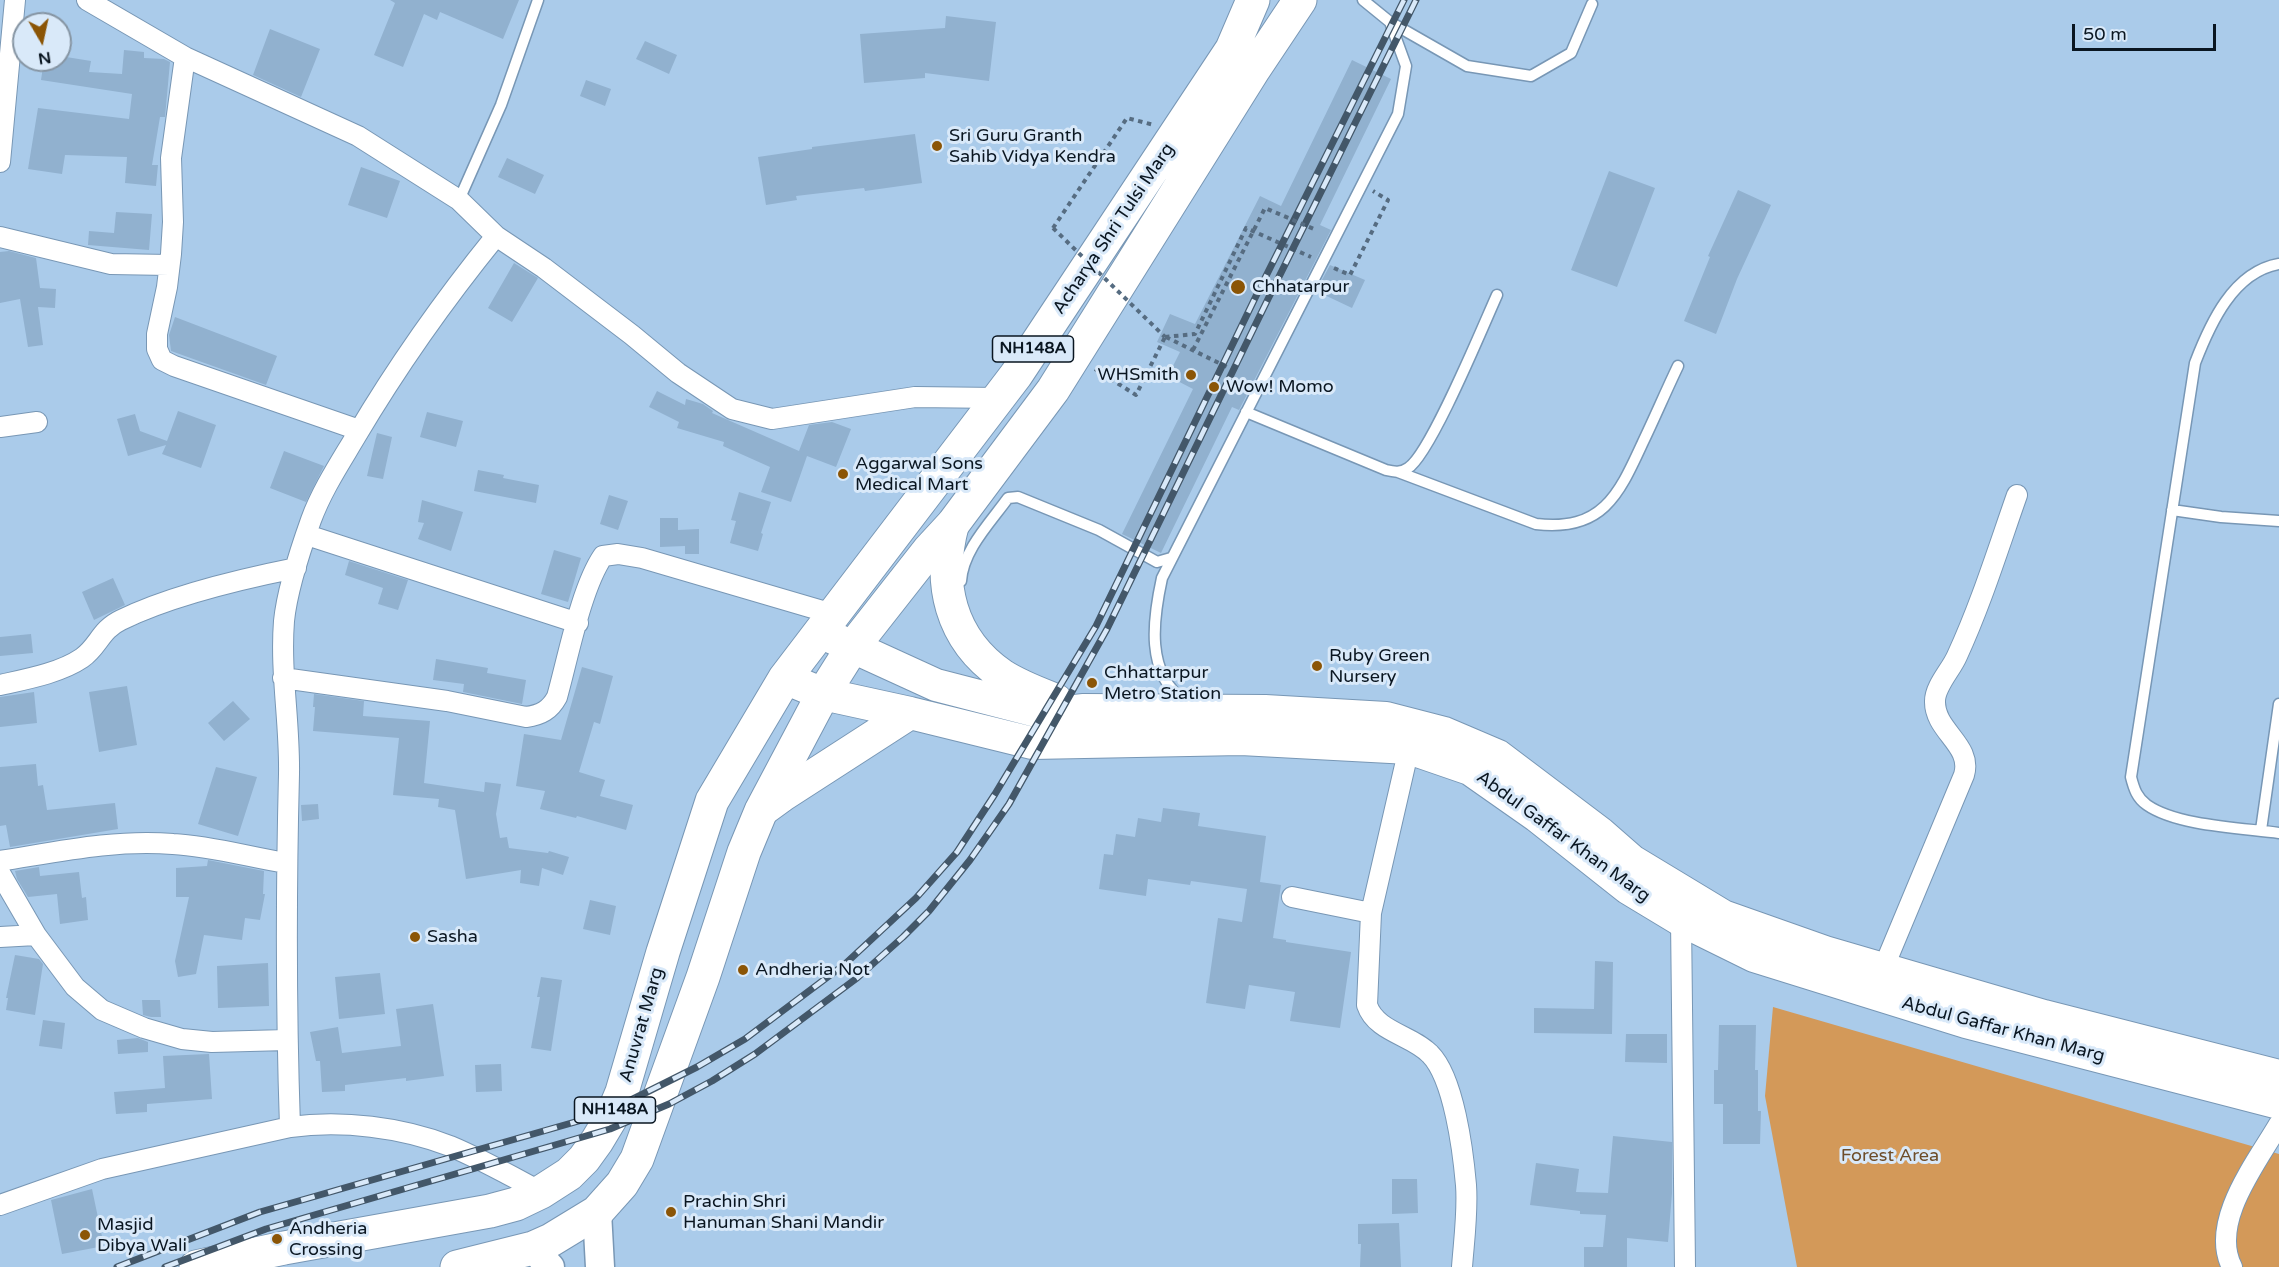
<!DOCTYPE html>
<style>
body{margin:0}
#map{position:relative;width:2279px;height:1267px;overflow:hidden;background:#aacbea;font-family:"Varela Round",sans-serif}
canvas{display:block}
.north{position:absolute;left:12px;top:12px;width:60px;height:60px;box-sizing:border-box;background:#d9e9f9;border:2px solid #8695a3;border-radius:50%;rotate:171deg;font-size:16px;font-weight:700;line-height:24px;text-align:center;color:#0a1621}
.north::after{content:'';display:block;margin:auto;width:21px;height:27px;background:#8b5506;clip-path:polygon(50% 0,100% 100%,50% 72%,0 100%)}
.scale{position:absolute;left:2072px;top:24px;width:144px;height:27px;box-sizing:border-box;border:3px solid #0a1621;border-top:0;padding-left:8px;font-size:18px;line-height:21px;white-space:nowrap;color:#0a1621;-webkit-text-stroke:4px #d9e9f9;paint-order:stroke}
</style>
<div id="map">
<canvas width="2279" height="1267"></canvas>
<div class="north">N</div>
<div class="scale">50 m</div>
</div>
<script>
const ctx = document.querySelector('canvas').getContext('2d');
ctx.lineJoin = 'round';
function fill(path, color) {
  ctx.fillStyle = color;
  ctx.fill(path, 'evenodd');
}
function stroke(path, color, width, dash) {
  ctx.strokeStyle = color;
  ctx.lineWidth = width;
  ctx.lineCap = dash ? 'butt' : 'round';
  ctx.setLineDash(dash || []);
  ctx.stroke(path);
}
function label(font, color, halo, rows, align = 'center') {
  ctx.font = font + ' "Varela Round",sans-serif';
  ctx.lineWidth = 6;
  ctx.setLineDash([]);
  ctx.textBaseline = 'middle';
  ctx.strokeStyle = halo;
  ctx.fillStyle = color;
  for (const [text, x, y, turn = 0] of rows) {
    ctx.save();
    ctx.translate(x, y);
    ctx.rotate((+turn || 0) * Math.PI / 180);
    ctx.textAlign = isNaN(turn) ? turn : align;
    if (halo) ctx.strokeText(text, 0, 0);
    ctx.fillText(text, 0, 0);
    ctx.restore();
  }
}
const green = new Path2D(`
 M1773 1007 2279 1154V1267H1797L1765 1096Z`);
const building = new Path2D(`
 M390 0H519L503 39 440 12 437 20 424 14 403 67 374 55 395 3Z
 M946 16 996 22 989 81 925 73V78L864 83 860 34 945 28Z
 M270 29 320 49 301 97 253 75Z
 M645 41 677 55 669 74 636 59Z
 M124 50 144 52V58L164 59 170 62 165 117H160L152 165H158L156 186 125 183 127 157 65 155 62 174 28 169 38 108 129 119 132 94 41 80 44 60H60V56L91 61 89 72 122 74Z
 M1352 60 1391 79 1320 225 1331 230 1239 410 1232 407 1161 553 1122 534 1193 389 1168 376 1180 352 1157 342 1170 314 1195 324 1260 196 1281 206Z
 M586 80 611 89 605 106 580 96Z
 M915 134 922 183 865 191 864 188 796 196 797 200 766 205 758 157 812 149V147Z
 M507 158 544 175 535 194 498 177Z
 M361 167 400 181 387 218 348 205Z
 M1609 171 1655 188 1617 287 1571 270Z
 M1738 190 1771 205 1737 279 1716 334 1684 321 1710 257 1708 256Z
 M116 212 152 214 149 250 88 245 89 231 114 233Z
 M9 251 36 258 40 288 56 289 55 308 38 307 43 345 28 347 20 299 0 303V252Z
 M514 263 538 278 512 322 488 308Z
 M1330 265 1365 280 1352 308 1316 291Z
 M175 317 277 356 266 385 171 351 169 335Z
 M657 391 685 405 686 399 703 404 713 411 712 413 799 451 809 425 832 422 851 429 836 467 807 456 791 502 761 492 770 467 723 446 724 442 677 428 679 422 649 407Z
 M178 411 216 425 201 468 162 454 166 445 128 456 117 419 135 414 140 431 167 441Z
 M427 412 463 421 456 447 420 437Z
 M377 433 392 437 383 479 367 476Z
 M284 451 324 466 306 502 270 488Z
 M478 470 504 475 503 478 539 485 536 503 474 491Z
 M739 492 771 502 761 533 763 534 758 551 730 543 736 521 731 520Z
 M609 495 628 501 618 530 600 524Z
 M422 500 463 512 451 551 418 539 424 523 418 522Z
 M660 518H678V530L699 529V554H685V546L660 547Z
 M554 550 581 558 568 602 541 594Z
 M349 561 408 580 398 610 378 604 383 588 345 575Z
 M113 578 125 605 94 620 82 592Z
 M31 634 33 653 0 656V637Z
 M436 659 488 668 487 673 526 680 522 704 463 692 464 684 433 680Z
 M582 667 613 676 600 724 594 722 579 772 605 780 600 796 633 805 626 830 577 816 576 818 540 809 545 791 516 786 524 734 561 740Z
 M127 686 137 745 99 752 89 692Z
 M34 692 37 723 0 727V697Z
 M314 694 364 701 363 716 430 721 424 783 484 792 485 782 501 784 496 814 500 838 507 837 509 848 548 853 549 851 569 857 563 875 542 868 539 886 520 883 521 870 466 879 455 810 438 807 439 799 393 795 399 738 313 731 315 707H313Z
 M233 701 250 719 224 741 208 723Z
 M36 764 38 786 43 785 47 810 115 803 118 829 10 847 6 825 0 826V767Z
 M216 767 257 777 238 836 198 824Z
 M318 804 319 819 302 821 301 805Z
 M1163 808 1200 813 1198 826 1266 836 1260 882 1281 885 1273 938 1286 940V942L1351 952 1340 1028 1290 1021 1295 992 1249 985 1245 1009 1206 1003 1218 918 1242 922 1247 889 1191 881 1190 885 1148 879 1146 896 1099 889 1104 854 1113 855 1116 834 1135 837 1138 818 1161 822Z
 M208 860 264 871 263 894H265L260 920 245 918 242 940 204 935 196 974 178 977 175 961 189 897H176V868L207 866Z
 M39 867 40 876 79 872 82 898 86 897 88 920 60 924 57 894 28 897 17 879 15 871Z
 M590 900 616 906 610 935 583 929Z
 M15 955 39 959 43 964 35 1015 6 1010 8 998H6Z
 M1595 961 1613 962 1612 1034 1534 1033V1008L1594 1009Z
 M268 963 269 1006 218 1008 217 966Z
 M380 973 385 1014 339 1019 335 977Z
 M541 977 562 980 551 1051 531 1048 540 997H537Z
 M142 1000H160L161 1017H151L143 1015Z
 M433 1004 444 1076 406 1081V1078L345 1085V1091L322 1092 320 1061H316L310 1032 338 1027 342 1053 401 1046 396 1009Z
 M43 1020 65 1023 62 1049 39 1046Z
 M1719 1025H1756L1755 1070H1758V1111H1761L1760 1144H1723V1104H1714V1070H1718Z
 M1626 1034H1667V1063L1625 1062Z
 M138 1038 148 1042V1052L118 1054 117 1040Z
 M209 1054 212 1099 147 1104V1112L116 1114 114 1092 165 1088 163 1056Z
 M501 1064 502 1091 476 1092 475 1065Z
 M1613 1136 1672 1142V1193L1668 1242 1627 1238V1267H1584V1247H1603L1606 1215 1580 1214V1211L1530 1205 1536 1163 1579 1169 1576 1192 1608 1193Z
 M1392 1179H1417L1418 1213 1392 1214Z
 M92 1189 104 1246 62 1254 51 1200Z
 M1399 1223 1401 1267H1360L1361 1244H1358V1224Z`);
const path = new Path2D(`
 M1053 228 1127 118 1154 125
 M1334 268 1350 275 1388 200 1373 191
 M1165 337 1195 334 1246 228 1311 257
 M1166 337 1229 368
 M1095 369 1136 395 1165 337`);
const lane = new Path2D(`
 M1390 22 1467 66 1531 76 1571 53 1592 4
 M459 200 501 105 538 0
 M2279 264C2233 272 2210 324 2195 363L2131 777C2134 789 2137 798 2147 805 2177 826 2242 828 2279 833
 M1246 412 1386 470C1394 472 1401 473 1408 468 1430 455 1483 326 1497 295
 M1398 472 1536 524C1603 532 1619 494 1643 442 1655 417 1666 391 1678 366
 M2172 510 2221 517 2279 521
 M961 581C963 550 990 523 1008 498L1018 497 1099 530 1157 562 1171 558
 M1185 701C1145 674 1153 619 1162 578L1398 114 1406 66 1390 22 1363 0
 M2261 830 2279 704`);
const street = new Path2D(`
 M87 0 185 57 358 136 459 200 496 236 544 268 632 335 678 373 732 409 772 419 915 397 998 398
 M185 57 171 158 173 222 171 254 167 287 157 334V349L162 360 174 366 359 430
 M0 162 15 0
 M0 237 111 264 169 265
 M0 427 37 422
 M307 535 578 623
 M283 678 447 701 526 717C541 715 550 710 557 697 568 658 581 588 603 556L618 554 642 558 833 614
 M0 685C27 679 60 673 82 658 99 646 100 630 121 620 172 595 241 579 296 568
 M1409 748 1371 913 1367 1005C1376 1032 1412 1035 1430 1054 1454 1078 1463 1151 1466 1185 1468 1212 1464 1240 1462 1267
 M0 861C57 852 115 839 173 844 211 846 249 857 286 863
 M0 873 36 935 75 987 102 1010 144 1028 182 1039 212 1042 287 1040
 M1292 897 1371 913
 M1681 920 1685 1267
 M0 937 36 935
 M1883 969 1964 775C1973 745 1934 731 1935 701 1935 686 1951 670 1957 656 1981 604 1998 549 2017 495
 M290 1127C286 1009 286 892 289 774 290 723 280 672 284 621 287 591 301 548 311 520 322 490 340 463 356 436 398 365 444 300 496 236
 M0 1205 102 1169 290 1127C342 1120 401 1127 450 1146 481 1159 511 1176 541 1192
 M2232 1267C2209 1222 2257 1162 2279 1124`);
const secondary = new Path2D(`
 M597 1212 600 1267
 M533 1248 550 1267`);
const primary = new Path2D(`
 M953 524C937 583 950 639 1002 675 1019 686 1038 693 1056 700
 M831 637 936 685 1048 714 1084 710 1265 711 1386 718 1444 733 1498 756 1600 833 1632 861 1723 916 1825 952 2044 1016 2279 1076
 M785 678 823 694 910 713 1032 743 1241 739 1409 748 1470 769 1537 816 1628 888 1681 920 1754 956 1966 1022 2279 1103
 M761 811 783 795 910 713`);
const highway = new Path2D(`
 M196 1267 284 1248 490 1211 516 1204 541 1192 569 1174 584 1159 597 1141 612 1116 622 1092 663 952 712 801 785 678 1016 375 1232 49 1253 0
 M457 1267 533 1248 551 1240 597 1212 622 1184 637 1159 703 977 744 852 761 811 823 694 852 648 929 550 953 524 1053 390 1254 69 1300 0`);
const rail = new Path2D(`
 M117 1267 260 1212 603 1114 697 1067 745 1039 845 964 916 898 957 852 995 794 1096 626 1257 294 1404 0
 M165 1267 266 1229 610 1129 669 1104 712 1081 755 1054 857 978 903 937 929 911 970 860 1009 804 1107 629 1268 299 1416 0`);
const pathBridge = new Path2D(`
 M1053 228 1165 337
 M1193 350 1265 208 1314 229`);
const markers = [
 [937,146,6,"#8b5506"],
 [1238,287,8,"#8b5506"],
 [1191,375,6,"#8b5506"],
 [1214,387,6,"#8b5506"],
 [843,474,6,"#8b5506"],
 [1317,666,6,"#8b5506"],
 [1092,683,6,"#8b5506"],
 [415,937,6,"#8b5506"],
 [743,970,6,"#8b5506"],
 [671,1212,6,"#8b5506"],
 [85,1235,6,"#8b5506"],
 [277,1239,6,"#8b5506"]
];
const shields = [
 [1033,349,81],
 [615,1110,81]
];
const shieldNames = [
 ["NH148A",1033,349],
 ["NH148A",615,1110]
];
const poiNames = [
 ["Sri Guru Granth",949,136],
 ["Sahib Vidya Kendra",949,157],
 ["Chhatarpur",1252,287],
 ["WHSmith",1179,375,"right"],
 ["Wow! Momo",1226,387],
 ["Aggarwal Sons",855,464],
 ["Medical Mart",855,485],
 ["Ruby Green",1329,656],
 ["Nursery",1329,677],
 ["Chhattarpur",1104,673],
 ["Metro Station",1104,694],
 ["Sasha",427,937],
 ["Andheria Not",755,970],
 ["Prachin Shri",683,1202],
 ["Hanuman Shani Mandir",683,1223],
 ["Masjid",97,1225],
 ["Dibya Wali",97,1246],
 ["Andheria",289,1229],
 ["Crossing",289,1250]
];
const streetNames = [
 ["Acharya Shri Tulsi Marg",1114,229,-56],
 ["Abdul Gaffar Khan Marg",1563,837,36],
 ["Anuvrat Marg",642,1025,-74],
 ["Abdul Gaffar Khan Marg",2003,1030,15]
];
const parkNames = [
 ["Forest Area",1890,1156]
];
fill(green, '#d39959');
fill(building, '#91b1cf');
stroke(lane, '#7897b5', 13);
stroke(street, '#7897b5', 22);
stroke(secondary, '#7897b5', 31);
stroke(primary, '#7897b5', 34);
stroke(highway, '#7897b5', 35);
stroke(path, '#566c81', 4, [4.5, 4.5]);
stroke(lane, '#fff', 10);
stroke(street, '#fff', 20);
stroke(secondary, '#fff', 28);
stroke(primary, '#fff', 32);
stroke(highway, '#fff', 33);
stroke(rail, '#435769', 7);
stroke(rail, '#d9e9f9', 4.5, [14]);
stroke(pathBridge, '#566c81', 4, [4.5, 4.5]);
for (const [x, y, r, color] of markers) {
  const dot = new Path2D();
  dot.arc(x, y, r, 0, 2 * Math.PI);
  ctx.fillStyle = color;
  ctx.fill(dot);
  stroke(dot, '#d9e9f9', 2);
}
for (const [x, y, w] of shields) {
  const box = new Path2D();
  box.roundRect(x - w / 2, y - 13, w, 26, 4.5);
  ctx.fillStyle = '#d9e9f9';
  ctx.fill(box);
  stroke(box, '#0a1621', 1.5);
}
label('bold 16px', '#0a1621', null, shieldNames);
label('18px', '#0a1621', '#d9e9f9', poiNames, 'left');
label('18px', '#0a1621', '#d9e9f9', streetNames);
label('18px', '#6e4d29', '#d9e9f9', parkNames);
</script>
